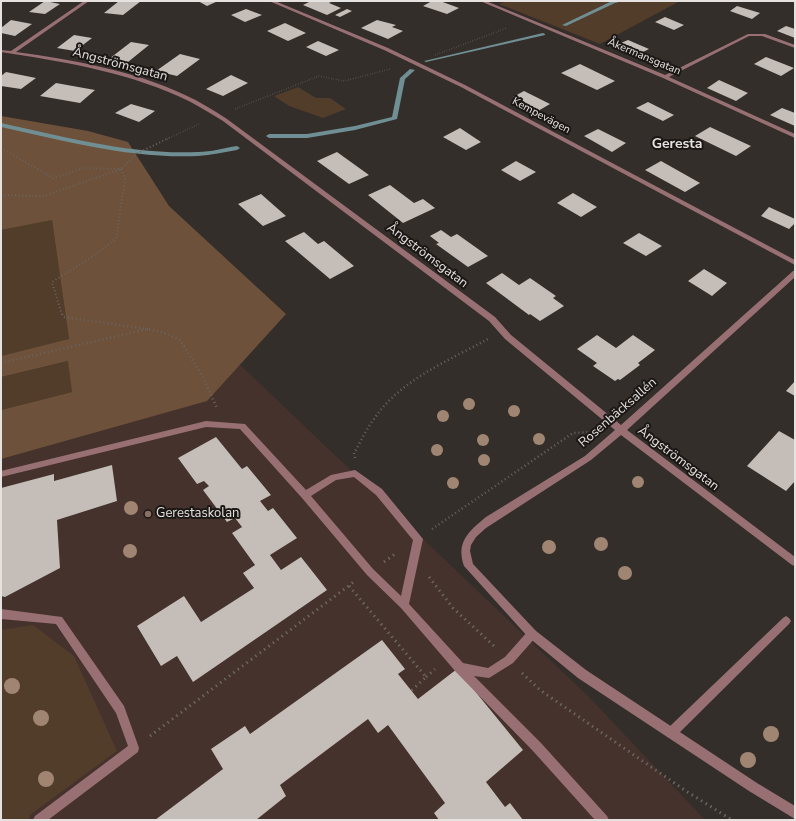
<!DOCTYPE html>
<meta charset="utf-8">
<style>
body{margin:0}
#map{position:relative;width:796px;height:821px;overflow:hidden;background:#342e2a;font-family:"Nunito Sans",sans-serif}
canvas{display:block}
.frame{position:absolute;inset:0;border:2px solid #e6e2df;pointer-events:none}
</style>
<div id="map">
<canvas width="796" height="821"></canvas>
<div class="frame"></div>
</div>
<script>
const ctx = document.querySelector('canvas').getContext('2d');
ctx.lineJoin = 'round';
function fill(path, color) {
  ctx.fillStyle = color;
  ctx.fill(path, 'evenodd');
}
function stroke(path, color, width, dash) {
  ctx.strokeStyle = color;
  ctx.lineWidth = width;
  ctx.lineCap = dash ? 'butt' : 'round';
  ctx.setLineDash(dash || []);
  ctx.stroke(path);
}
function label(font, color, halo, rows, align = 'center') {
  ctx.font = font + ' "Nunito Sans",sans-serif';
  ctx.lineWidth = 4;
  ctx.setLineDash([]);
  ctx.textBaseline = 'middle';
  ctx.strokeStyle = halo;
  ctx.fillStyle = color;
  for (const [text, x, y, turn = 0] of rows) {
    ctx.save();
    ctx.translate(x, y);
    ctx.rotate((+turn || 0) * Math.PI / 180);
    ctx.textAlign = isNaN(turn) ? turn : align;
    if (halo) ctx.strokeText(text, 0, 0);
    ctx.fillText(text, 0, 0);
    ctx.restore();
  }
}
const education = new Path2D(`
 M69 202 589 697 705 820H1V596L5 597 60 568 57 520 117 501 112 465 54 481V474L1 488V410L72 392 1 377V356L69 340 52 220 1 230ZM216 437 242 469 247 466 271 494 260 501 268 511 273 508 297 537 270 555 281 570 327 590 193 682 177 656 160 666 137 626 184 596 201 622 254 588 243 573 255 565 232 533 242 527 235 518 227 522 203 490 209 486 204 481 197 484 178 458Z`);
const green = new Path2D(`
 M506 1H680L600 44 499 4Z
 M298 87 316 98H330L346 109 323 118 289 106 274 96Z
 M52 219 69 340 1 356V230Z
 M69 361 72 392 1 410V377Z
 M33 625 74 656 117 751 30 815 29 820H1V630Z`);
const forest = new Path2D(`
 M1 116 88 131 128 142 169 206 286 314 207 401 1 459V410L72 392 68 361 1 377V356L69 339 52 220 1 230Z`);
const stream = new Path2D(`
 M612 1H623L615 3 566 26 562 25Z
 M543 33 545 34V35L426 62 424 61Z
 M410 69 415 70 405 79 397 119 355 130 307 138H269L266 136 269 134H307L355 126 392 117 400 78Z
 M1 123C65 137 131 155 198 152 211 152 224 148 237 146L240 148 237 150C224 152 211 155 198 156 131 159 65 141 1 127Z`);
const building = new Path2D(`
 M45 1 60 4 45 14 29 12Z
 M119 1H141L123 15 104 13Z
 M198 1H218L207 6Z
 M311 1H333L329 3 341 8 327 15 303 5Z
 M432 1H440L459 8 447 14 423 6Z
 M737 6 760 13 752 19 730 11Z
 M246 9 262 15 245 22 231 15Z
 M347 9 352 11 340 17 335 15Z
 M665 17 684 25 674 30 655 22Z
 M11 20 32 24 15 36 1 33V28Z
 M377 20 396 25 392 27 403 31 388 39 361 28Z
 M285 23 306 33 288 41 267 31Z
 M786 26 795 29V38L777 31Z
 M74 35 92 38 75 51 57 48Z
 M628 40 649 49 635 56 614 46Z
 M318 41 339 50 326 56 306 47Z
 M131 42 149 45 128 62 109 59Z
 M180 54 200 59 177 76 156 71Z
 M766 57 794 68 781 76 754 64Z
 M580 64 615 81 597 90 561 73Z
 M6 72 36 78 21 89 1 86V76Z
 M231 75 248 83 223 96 206 89Z
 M719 80 748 93 736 101 707 88Z
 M56 83 95 90 80 103 40 96Z
 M524 91 550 104 538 111 513 97Z
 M648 102 674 115 663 121 636 108Z
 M131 104 155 111 139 122 115 113Z
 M782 108 795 113V126L770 115Z
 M710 127 751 146 736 156 695 136Z
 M460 128 481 142 466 150 443 137Z
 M598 129 626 143 612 152 584 136Z
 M337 152 369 175 349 184 317 161Z
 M516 161 536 172 520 181 501 170Z
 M661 161 700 183 685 192 645 170Z
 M390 185 414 203 423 199 435 208 403 223 368 195Z
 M573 193 597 207 581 217 557 203Z
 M261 194 286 216 263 226 238 204Z
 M769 207 795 219V223L789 229 761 216Z
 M441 230 451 237 457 234 488 256 468 267 436 244 439 243 430 236Z
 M304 232 318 244 324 241 354 266 330 279 285 241Z
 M639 233 662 246 646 256 623 243Z
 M704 269 727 283 712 296 688 281Z
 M502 273 519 285 530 278 556 296 553 298 564 306 540 321 530 314 529 315 486 283Z
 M597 335 616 348 633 335 655 350 638 363 640 365 620 380 618 379 615 381 593 366 597 363 577 349Z
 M795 381V396L786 391Z
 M779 431 795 440V481L786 491 747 466Z
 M216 437 242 469 247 466 271 495 260 501 268 511 273 508 297 538 270 555 281 570 301 557 327 590 193 682 177 656 161 666 137 626 184 596 201 622 254 588 243 573 255 565 232 533 242 527 235 518 227 522 203 490 209 486 204 481 197 484 178 458Z
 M112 465 117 501 57 520 60 568 5 597 1 596V488L54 474V481Z
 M382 640 405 669 398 674 418 699 457 669 523 750 486 782 505 807 510 803 523 820H439L434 813 445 803 388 725 378 733 368 719 280 785 286 796 256 820H155L223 769 211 749 245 726 250 734Z`);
const pathFar3 = new Path2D(`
 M435 55 507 28
 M235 109 319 76 344 81 390 69
 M167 139 201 123`);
const pathFar2 = new Path2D(`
 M1 148 53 178 84 168 121 169 125 179 116 239 89 259 52 282 62 315
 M1 195 44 196 121 169 138 153 169 138`);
const pathFar1 = new Path2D(`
 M62 314 63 317 148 329
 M1 363 148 329 162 332 180 340 203 377 217 408
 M355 458 354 453C361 442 366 429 374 419 400 380 448 361 488 339
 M432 529 573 433 590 432`);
const path = new Path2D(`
 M384 562 395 554
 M429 577 453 608 495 647
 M349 586 426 677 411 691
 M522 673 540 690 686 791 732 820
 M426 677 435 669
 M150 736 355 581`);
const lane = new Path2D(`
 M206 421 245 424 306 490 331 475 355 470 382 489 423 539 409 604 463 663 488 668 505 657 528 631 532 629 536 631 537 634 536 637 513 663 489 678 474 676 541 743 607 816 609 820H595L533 751 456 672 401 608 367 575 302 498 240 429 206 427 1 477V471ZM354 477 376 495 413 540 401 596 373 569 311 496 336 480Z
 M1 609 62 617 124 706 139 748 138 752 48 820H33L35 816 128 746 116 713 56 624 1 619Z
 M786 616 789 618 791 621 789 624 675 737 671 738 667 737 666 733 667 729 783 618Z`);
const street = new Path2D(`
 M84 1H89L16 52C73 60 132 70 185 95 199 101 213 110 227 119L495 317 511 335 621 425 793 271H795V277L627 430 795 557V566L792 565 621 435 591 460 486 528 476 537 471 545 470 551 473 564 536 631 586 670 757 783 795 806V819L749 791 578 678 528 637 464 566C456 542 468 532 486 517L585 456 615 430 505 339 489 321 223 121C208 112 194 103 178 96 122 71 60 61 1 52V50L11 51Z
 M269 1H275L388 48 465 85 795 260V265L461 87 384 50Z
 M480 1H486L665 75 748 34H765L795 45V48L762 36H749L669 77 795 134V138L663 78Z`);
const trees = [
 [469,404,6],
 [514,411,6],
 [443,416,6],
 [539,439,6],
 [483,440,6],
 [437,450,6],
 [484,460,6],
 [638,482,6],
 [453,483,6],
 [131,508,7],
 [601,544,7],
 [549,547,7],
 [130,551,7],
 [625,573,7],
 [12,686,8],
 [41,718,8],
 [771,734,8],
 [748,760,8],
 [46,779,8]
];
const markers = [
 [148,514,4,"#8d6e63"]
];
const farStreetnames = [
 ["Åkermansgatan",644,57,23],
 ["Kempevägen",541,116,28]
];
const streetNames = [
 ["Ångströmsgatan",120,65,15],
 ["Ångströmsgatan",427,256,37],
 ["Rosenbäcksallén",618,413,-41],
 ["Ångströmsgatan",678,459,37]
];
const poiNames = [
 ["Gerestaskolan",156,514]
];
const farDistrictnames = [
 ["Geresta",677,145]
];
fill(education, '#45322d');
fill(green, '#523c2a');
fill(forest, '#6e513a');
fill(stream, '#708f94');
fill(building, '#c5bdb7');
stroke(pathFar3, '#6a6460', 1.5, [0.5, 2]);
stroke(pathFar2, '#6a6460', 2, [1, 2.5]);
stroke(pathFar1, '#6a6460', 2.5, [1, 3]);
stroke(path, '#6a6460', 3, [1.5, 4]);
fill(lane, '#987073');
fill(street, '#987073');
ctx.fillStyle = '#a08672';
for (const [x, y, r] of trees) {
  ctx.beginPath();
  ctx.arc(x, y, r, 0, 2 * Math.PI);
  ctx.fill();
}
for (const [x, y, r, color] of markers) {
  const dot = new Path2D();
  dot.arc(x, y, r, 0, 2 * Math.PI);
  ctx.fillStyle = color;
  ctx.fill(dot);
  stroke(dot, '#1a1715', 1.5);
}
label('11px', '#e6e2df', '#1a1715', farStreetnames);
label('13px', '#e6e2df', '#1a1715', streetNames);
label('13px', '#e6e2df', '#1a1715', poiNames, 'left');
label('bold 14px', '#e6e2df', '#1a1715', farDistrictnames);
</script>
